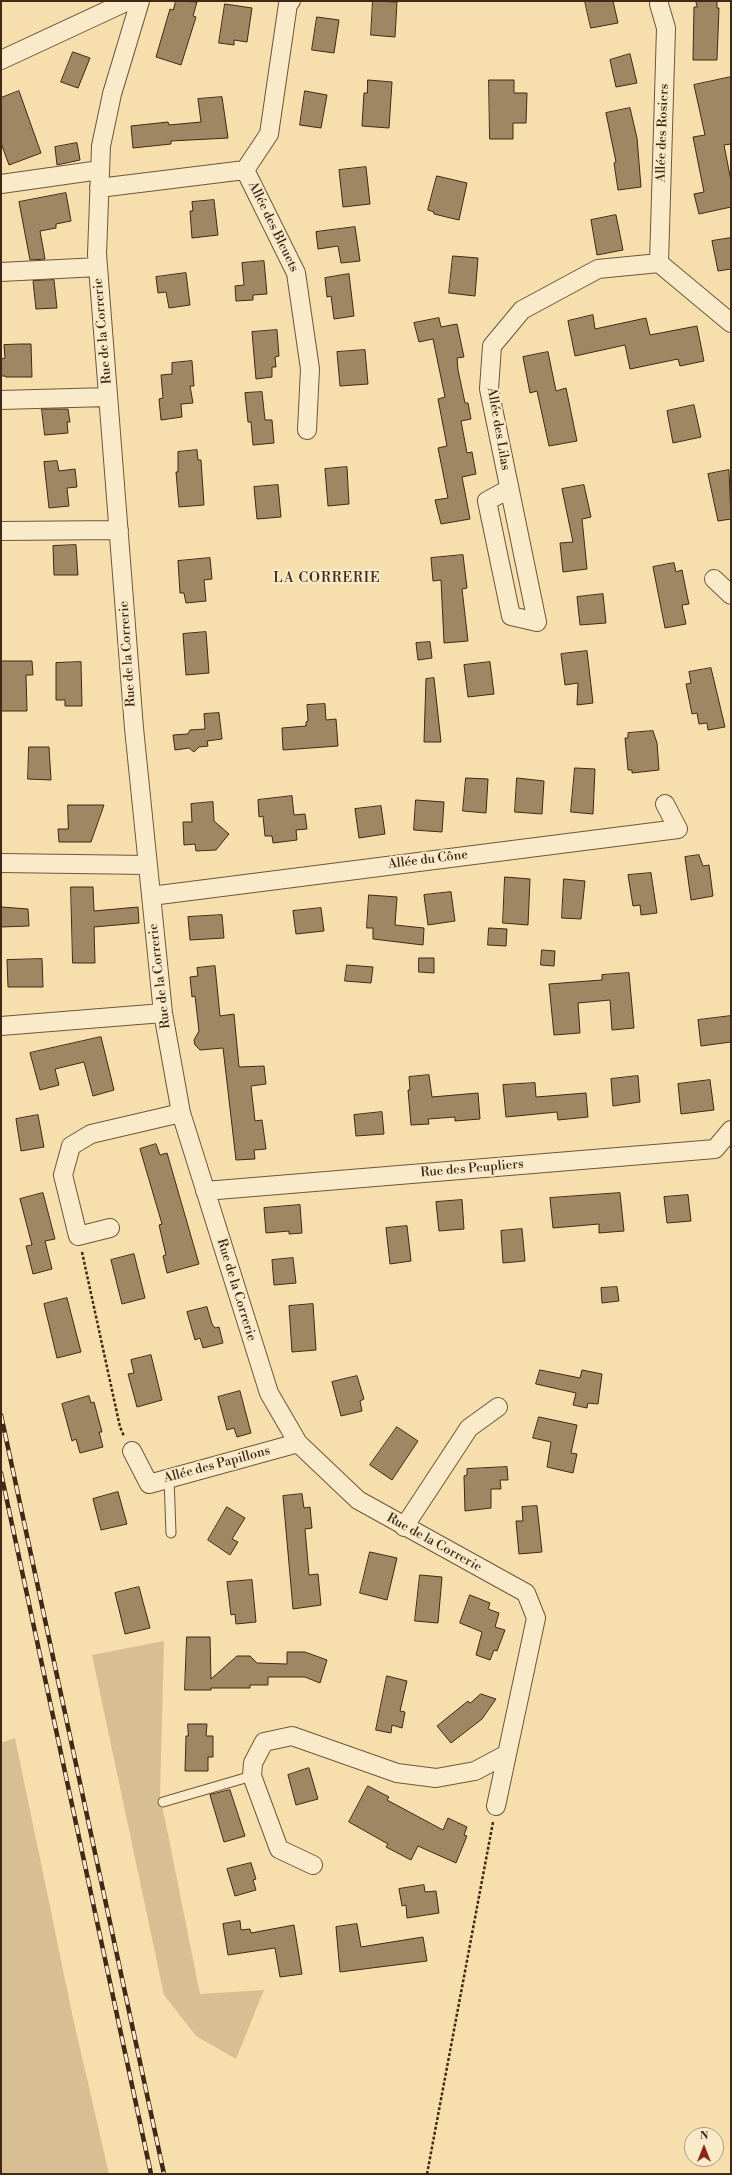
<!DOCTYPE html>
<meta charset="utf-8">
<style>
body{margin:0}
#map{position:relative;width:732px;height:2175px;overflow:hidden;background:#f6dead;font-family:"Libre Bodoni",serif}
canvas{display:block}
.frame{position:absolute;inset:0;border:2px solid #412915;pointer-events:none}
.north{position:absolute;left:684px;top:2127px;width:40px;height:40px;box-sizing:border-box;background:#f9eaca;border:1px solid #af9d82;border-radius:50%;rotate:0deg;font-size:11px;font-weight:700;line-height:16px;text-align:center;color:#412915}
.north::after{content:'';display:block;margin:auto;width:14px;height:18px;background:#8f2418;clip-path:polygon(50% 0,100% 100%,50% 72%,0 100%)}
</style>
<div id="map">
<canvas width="732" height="2175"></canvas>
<div class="frame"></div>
<div class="north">N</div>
</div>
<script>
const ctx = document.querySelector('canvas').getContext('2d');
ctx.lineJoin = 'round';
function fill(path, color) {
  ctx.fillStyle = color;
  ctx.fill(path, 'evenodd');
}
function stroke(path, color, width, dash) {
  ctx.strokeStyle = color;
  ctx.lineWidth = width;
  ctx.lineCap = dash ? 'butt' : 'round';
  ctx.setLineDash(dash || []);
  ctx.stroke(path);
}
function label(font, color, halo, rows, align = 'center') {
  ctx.font = font + ' "Libre Bodoni",serif';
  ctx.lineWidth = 4;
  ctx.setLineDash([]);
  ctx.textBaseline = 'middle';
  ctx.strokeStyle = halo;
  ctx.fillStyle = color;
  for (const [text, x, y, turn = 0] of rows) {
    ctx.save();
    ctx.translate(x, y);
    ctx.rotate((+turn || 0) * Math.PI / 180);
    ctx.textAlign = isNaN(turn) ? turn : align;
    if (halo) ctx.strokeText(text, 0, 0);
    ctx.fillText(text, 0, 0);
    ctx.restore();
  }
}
const green = new Path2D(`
 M164 1641 160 1795 200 1994 264 1990 236 2059 196 2036 164 1995 92 1655Z
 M15 1738 73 2018 109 2174H1V1743Z`);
const building = new Path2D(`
 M176 1 197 2 193 16 196 17 181 65 156 57 170 9 173 10Z
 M373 1 397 2 395 37 371 35Z
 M585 1H613L618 23 591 28Z
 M696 1H717V8H719L717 60H693L694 7H697Z
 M225 4 252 8 247 42 234 40V45L219 43Z
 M317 17 339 20 334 53 312 50Z
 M73 52 90 58 78 88 61 82Z
 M630 54 637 83 616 87 610 60Z
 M731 77V144L724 145 731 181V207L699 214 694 194 704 192 693 137 705 135 694 85Z
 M368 80 392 82 389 128 362 126 364 93H367Z
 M489 80H514V93H527L526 123H513V139H490Z
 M19 91 41 153 9 165 1 143V98Z
 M305 91 327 95 321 128 300 125Z
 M222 97 228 138 171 141V144L133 148 131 126 168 122 169 125 201 122 198 99Z
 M630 108 637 138 641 187 618 190 614 163 616 162 606 113Z
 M77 143 80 160 57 165 55 147Z
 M366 167 370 204 343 207 339 170Z
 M437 176 467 183 459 220 434 214V212L428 210Z
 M66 193 71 221 56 224V228L40 231 45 259 30 260 19 202Z
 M214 200 218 235 192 238 190 211H193L192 202Z
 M616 215 623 250 597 255 591 220Z
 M355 227 360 261 341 263 338 246 318 249 316 232Z
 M731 238V269L718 271 712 241Z
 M453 256 478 258 475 296 449 293Z
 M264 261 267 294 253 295V300L236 301 235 286 244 285 242 263Z
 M186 273 190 305 169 308 166 292 158 293 156 277Z
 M349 274 354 316 334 319 331 296 327 297 325 278Z
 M54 280 57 308 36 309 33 281Z
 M593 315 595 329 646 318 650 335 697 326 704 361 680 366 678 359 630 369 625 345 575 356 568 321Z
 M439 318 441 327 457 324 464 357 457 358 458 370 465 403H468L471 419 461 421 467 453 472 452 476 474 462 477 470 519 441 524 435 500 448 498 438 448 447 446 438 399 445 397 433 339 419 342 414 323Z
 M277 330 279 356 275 357 276 367H272V377L256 379 252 332Z
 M21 344H31L32 377H6L5 376H1V359L5 358 4 345Z
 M365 350 368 384 340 386 337 352Z
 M548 352 556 391 566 388 577 441 549 446 537 391 530 393 523 357Z
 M192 361 194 386H190L193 403 181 404 182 417 161 420 159 399 163 398 161 375 172 374V363Z
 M262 392 265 420H272L274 443 253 445 251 422H248L245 393Z
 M694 405 701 437 673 443 667 411Z
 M42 409H68L70 422H67L68 433 45 435Z
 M197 450 198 460H201L204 505 179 507 176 472H178V452Z
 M57 461 59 471 75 469 77 487 67 488 69 506 49 508 44 462Z
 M347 467 349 504 328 506 325 469Z
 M729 470 731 519 718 521 708 474Z
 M278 485 281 517 257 519 254 487Z
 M584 485 591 517 582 519 587 569 563 572 560 543 573 542 562 489Z
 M76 545 78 575H54L53 546Z
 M463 555 467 588 462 589 468 641 444 643 441 580 433 581 431 558Z
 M210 558 212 579 204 580 206 601 186 603 184 593H180L178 561Z
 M674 563 676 572 682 570 687 595 689 604 682 605 686 624 665 628 653 567Z
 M603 594 606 623 580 625 577 597Z
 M206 632 209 673 186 675 183 634Z
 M430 642 432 658 418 660 416 643Z
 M587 651 593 703 577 705 578 683 565 685 561 654Z
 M1 661H32L33 675H26L27 711H1Z
 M81 662 82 706H65V700H56V663Z
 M490 662 494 694 468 697 464 665Z
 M711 668 725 727 708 730 707 723 699 724 697 713 692 714 686 684 691 683 689 672Z
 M434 678 441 742H424L426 679Z
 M325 704 326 720 336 719 338 746 283 750 282 728 306 726V722L308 721 307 705Z
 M219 713 222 739 207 741 208 746 199 747 194 752 189 748 175 750 173 735 188 734 190 730 205 729 204 714Z
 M653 731 657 743 659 770 632 773V770H628L625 738H628V733Z
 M29 747H49L51 780 28 779Z
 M575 768 595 769 593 814 571 812Z
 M466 778 488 779 486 813 463 811Z
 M517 778 544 781 542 814 515 812Z
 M292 796 294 815 305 814 307 829 296 830 297 840 273 843 272 836H265L263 816 259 817 258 800Z
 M416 800 444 802 442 832 414 830Z
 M213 802 214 821 229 834 216 850 196 851 195 844 184 845 183 822H192L191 804Z
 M68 805H104L91 842H59L58 829H68Z
 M381 806 385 834 359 838 355 809Z
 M699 855 703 866 709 865 713 896 691 900 685 857Z
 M651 873 657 913 641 915 640 905 633 906 628 875Z
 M505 877 530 879 528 925 503 923Z
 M564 879 585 881 581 919 562 918Z
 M71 887H93L94 911 138 907 139 923 94 927 95 963H73Z
 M451 892 455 921 428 925 424 895Z
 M369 895 397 897 395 925 424 928 423 945 373 939V928H367Z
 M1 907 28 909 29 926 1 927Z
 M321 908 324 931 296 934 293 911Z
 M222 915 224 938 190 940 188 917Z
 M489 928 507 929 506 946 488 945Z
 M542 950 555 951 554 966 541 965Z
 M419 958H434V973L419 972Z
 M42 959 43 987H8L7 960Z
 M347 965 373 967 371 983 345 981Z
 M215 966 220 1016 234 1014 239 1067 264 1066 266 1084 251 1086 255 1121 262 1120 266 1149 254 1150 255 1159 236 1160 223 1048 200 1050 195 1045 194 1040 199 1031 195 996 192 997 190 977 198 976 197 968Z
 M629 973 634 1028 612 1030 610 1000 578 1003 580 1033 554 1035 549 984 602 980V975Z
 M731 1016V1042L701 1046 698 1020Z
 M101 1037 114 1090 93 1096 84 1062 55 1069 59 1085 40 1090 30 1053Z
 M429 1075 432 1097 478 1093 480 1119 455 1121V1117L428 1119 429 1124 411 1125 408 1090H410L409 1077Z
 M638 1076 640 1102 613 1106 611 1079Z
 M710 1080 714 1110 681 1114 678 1084Z
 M535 1083 536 1097 586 1093 588 1117 558 1120 557 1112 506 1117 503 1085Z
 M382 1112 384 1134 356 1136 354 1115Z
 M38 1115 44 1147 21 1151 16 1119Z
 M156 1144 160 1155 167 1153 199 1264 167 1273 163 1256 166 1255 159 1225 162 1224 140 1149Z
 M43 1193 55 1239 45 1241 52 1269 33 1274 26 1246 32 1245 20 1199Z
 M620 1193 624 1231 599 1233V1224L553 1228 550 1198Z
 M688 1195 691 1221 667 1223 664 1197Z
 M462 1200 464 1229 439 1231 436 1202Z
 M300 1205 302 1233 289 1234V1231L266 1233 264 1208Z
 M407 1226 411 1261 390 1264 386 1228Z
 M522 1229 525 1261 503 1263 501 1231Z
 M134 1254 145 1298 122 1304 111 1260Z
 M293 1258 296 1283 274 1285 272 1260Z
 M617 1287 619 1301 602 1303 601 1288Z
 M67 1298 81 1352 57 1358 44 1304Z
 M313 1304 316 1350 292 1352 289 1306Z
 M207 1307 212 1324 215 1328 219 1327 223 1343 203 1348 200 1338 195 1340 187 1312Z
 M151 1355 162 1400 137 1407 128 1374 134 1373 131 1360Z
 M540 1370 580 1378 582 1370 602 1374 598 1404 588 1403 587 1408 573 1405 576 1393 536 1384Z
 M357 1376 364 1399 360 1401 362 1411 341 1416 332 1382Z
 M240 1391 251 1433 237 1437 234 1428 227 1430 218 1397Z
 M89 1396 91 1403 94 1402 102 1432H99L103 1447 80 1453 76 1439 72 1441 62 1404Z
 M539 1417 577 1425 571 1453 577 1454 573 1473 547 1467 551 1442 533 1438Z
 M397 1427 418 1441 392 1480 370 1465Z
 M507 1467 508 1480H500L501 1489H491V1508L465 1511 464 1476 467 1475V1469Z
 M118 1492 127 1524 101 1530 93 1499Z
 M302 1494 304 1508 310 1507 312 1528 305 1529 309 1575 318 1574 321 1605 293 1609 283 1496Z
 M537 1506 542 1552 519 1554 516 1521H523L522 1507Z
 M227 1507 245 1518 232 1539 238 1542 230 1555 208 1540Z
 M370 1552 397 1558 387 1600 360 1593Z
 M420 1575 442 1577 438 1623 415 1621Z
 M252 1580 256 1622 236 1624 235 1614 231 1615 227 1582Z
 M139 1587 150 1628 125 1634 115 1593Z
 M470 1595 490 1603 488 1609 499 1613 495 1627 505 1630 497 1651 494 1650 490 1660 476 1655 482 1632 460 1623Z
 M187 1637H210L211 1679 237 1656H250L257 1663 287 1664V1652H305L327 1660 320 1683 305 1677H268V1685H250V1688H211V1690H185Z
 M387 1676 407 1681 400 1711 405 1712 402 1728 392 1725 391 1733 376 1730Z
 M481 1694 496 1699 482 1719 451 1743 437 1726 468 1701 470 1703Z
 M188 1724H207L206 1736H213V1757H208V1771H185L186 1736H188Z
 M309 1768 318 1799 296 1805 288 1775Z
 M368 1786 389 1797 387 1800 443 1830 448 1818 467 1827 464 1835 467 1836 456 1863 418 1846 411 1860 386 1847 388 1844 349 1822Z
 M230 1790 245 1836 224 1842 210 1795Z
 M251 1863 256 1879 253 1880 256 1890 235 1896 227 1869Z
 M424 1885 425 1892 436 1891 439 1913 407 1918 406 1905 402 1906 399 1889Z
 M240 1921 241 1930 250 1929 251 1933 294 1925 302 1974 280 1977 275 1948 228 1955 223 1924Z
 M357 1924 361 1947 423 1937 427 1961 340 1972 336 1927Z`);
const path = new Path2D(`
 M82 1252 120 1427 124 1436
 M427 2174 493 1822`);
const service = new Path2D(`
 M169 1478 171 1533
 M163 1802 252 1776`);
const minor = new Path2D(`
 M140 1 112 94 101 146 97 254 134 728 163 1013 181 1113 269 1393 298 1443 358 1500 526 1593 536 1618 496 1806
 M1 60 128 1
 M245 170 269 134 288 4 291 1
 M1 184 100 170
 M99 188 245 170 296 273 310 369 307 430
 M659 263 666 28 659 4
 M1 272 98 267
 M1 400 108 397
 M509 489 487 501 511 616 537 622 489 389 492 346 522 310 598 269 659 263 731 323
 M1 531 119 530
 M714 579 731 595
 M1 863 148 865
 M151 896 678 829 665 804
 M1 1026 163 1013
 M205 1191 715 1149 731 1130
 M110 1228 78 1236 63 1175 71 1146 91 1134 181 1113
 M132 1451 149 1484 298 1443
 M404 1527 469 1428 498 1407
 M313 1865 279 1849 252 1776 253 1763 264 1742 292 1736 397 1773 436 1778 475 1771 507 1754`);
const rail = new Path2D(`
 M1 1415 164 2174
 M1 1473 151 2174`);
const streetNames = [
 ["Allée des Rosiers",663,133,-88],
 ["Allée des Bleuets",273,227,64],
 ["Rue de la Correrie",103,331,-95],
 ["Allée des Lilas",498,429,80],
 ["Rue de la Correrie",128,654,-94],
 ["Allée du Cône",428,860,-7],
 ["Rue de la Correrie",160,976,-97],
 ["Rue des Peupliers",472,1169,-5],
 ["Rue de la Correrie",236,1290,73],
 ["Allée des Papillons",217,1465,-15],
 ["Rue de la Correrie",434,1543,29]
];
const neighbourhoodNames = [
 ["LA CORRERIE",327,579]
];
fill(green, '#d7bf93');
fill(building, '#9f8764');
stroke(building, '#412915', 1);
stroke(service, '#6e563b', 11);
stroke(minor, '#6e563b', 20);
stroke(path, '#412915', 2.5, [3, 2]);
stroke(service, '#f9eaca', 9);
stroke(minor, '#f9eaca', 18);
stroke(rail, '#412915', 4.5);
stroke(rail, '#f9eaca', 3, [9]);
label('13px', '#412915', '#f9eaca', streetNames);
ctx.letterSpacing = '1px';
label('14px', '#412915', '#f9eaca', neighbourhoodNames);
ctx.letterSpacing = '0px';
</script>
